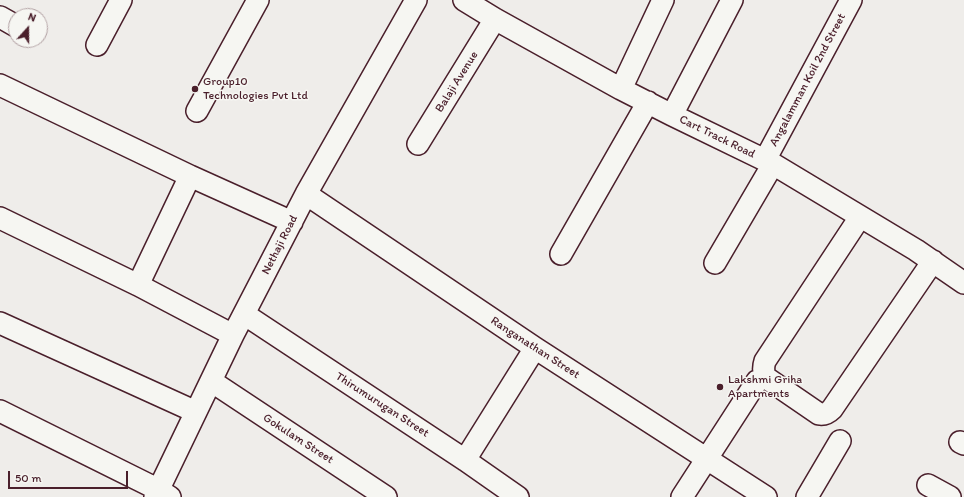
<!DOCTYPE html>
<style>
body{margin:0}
#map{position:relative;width:964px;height:497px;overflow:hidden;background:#efedea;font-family:Itim,sans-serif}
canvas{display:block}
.north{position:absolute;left:8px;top:8px;width:40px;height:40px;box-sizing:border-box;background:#f6f6f2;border:1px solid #b1a0a2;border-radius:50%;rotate:21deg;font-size:11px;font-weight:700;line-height:16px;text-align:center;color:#4a1f2b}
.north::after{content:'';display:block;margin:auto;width:14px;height:18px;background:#4a1f2b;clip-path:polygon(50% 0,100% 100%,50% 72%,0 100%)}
.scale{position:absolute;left:8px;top:471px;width:120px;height:18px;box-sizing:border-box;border:2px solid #4a1f2b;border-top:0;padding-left:5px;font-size:12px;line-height:14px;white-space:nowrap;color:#4a1f2b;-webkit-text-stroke:3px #f6f6f2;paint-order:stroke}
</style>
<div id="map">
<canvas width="964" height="497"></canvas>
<div class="north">N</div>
<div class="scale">50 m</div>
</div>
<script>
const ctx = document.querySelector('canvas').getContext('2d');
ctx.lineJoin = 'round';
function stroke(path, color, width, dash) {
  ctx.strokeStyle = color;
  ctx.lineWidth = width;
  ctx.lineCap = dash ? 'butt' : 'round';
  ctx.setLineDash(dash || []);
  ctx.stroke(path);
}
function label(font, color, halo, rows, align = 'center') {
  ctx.font = font + ' Itim,sans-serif';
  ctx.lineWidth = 3;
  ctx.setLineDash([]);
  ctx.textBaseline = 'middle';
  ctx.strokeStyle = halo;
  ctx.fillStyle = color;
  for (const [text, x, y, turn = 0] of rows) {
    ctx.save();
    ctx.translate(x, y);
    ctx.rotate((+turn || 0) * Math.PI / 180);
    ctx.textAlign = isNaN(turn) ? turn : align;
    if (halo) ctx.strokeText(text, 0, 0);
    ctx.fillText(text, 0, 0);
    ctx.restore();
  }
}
const minor = new Path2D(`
 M464 0 495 19 621 89 672 115 773 164 916 250 964 283
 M0 17 16 26
 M97 45 121 0
 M0 85 190 176 292 222
 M621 89 663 0
 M197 111 258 0
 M672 115 732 0
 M418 144 495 19
 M765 160 851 0
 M306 194 535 348 766 497
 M860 217 765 361C763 367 763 371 765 377L819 414C825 415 828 413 832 409L933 261
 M0 218 138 285 190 176
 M561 254 648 102
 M715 263 773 164
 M138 285 233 335
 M244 314 465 460 518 497
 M0 323 196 412
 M211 381 386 497
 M0 411 159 490 170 497
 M960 442 964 444
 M465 460 535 348
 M928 485 950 497
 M155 497 233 335 306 194 416 0
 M682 497 757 381
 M807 497 840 441`);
const markers = [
 [195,89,4,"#4a1f2b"],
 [720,387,4,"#4a1f2b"]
];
const streetNames = [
 ["Angalamman Koil 2nd Street",808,80,-62],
 ["Balaji Avenue",457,82,-58],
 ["Cart Track Road",717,137,26],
 ["Nethaji Road",280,245,-63],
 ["Ranganathan Street",535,348,33],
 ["Thirumurugan Street",382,405,33],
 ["Gokulam Street",298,439,33]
];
const poiNames = [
 ["Group10",203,82],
 ["Technologies Pvt Ltd",203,96],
 ["Lakshmi Griha",728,380],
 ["Apartments",728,394]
];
stroke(minor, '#4a1f2b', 24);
stroke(minor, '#f6f6f2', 21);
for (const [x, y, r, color] of markers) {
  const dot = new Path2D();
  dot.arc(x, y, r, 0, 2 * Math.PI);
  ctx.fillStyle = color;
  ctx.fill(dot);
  stroke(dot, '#f6f6f2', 1.5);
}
label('12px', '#4a1f2b', '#f6f6f2', streetNames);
label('12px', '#4a1f2b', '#f6f6f2', poiNames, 'left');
</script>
